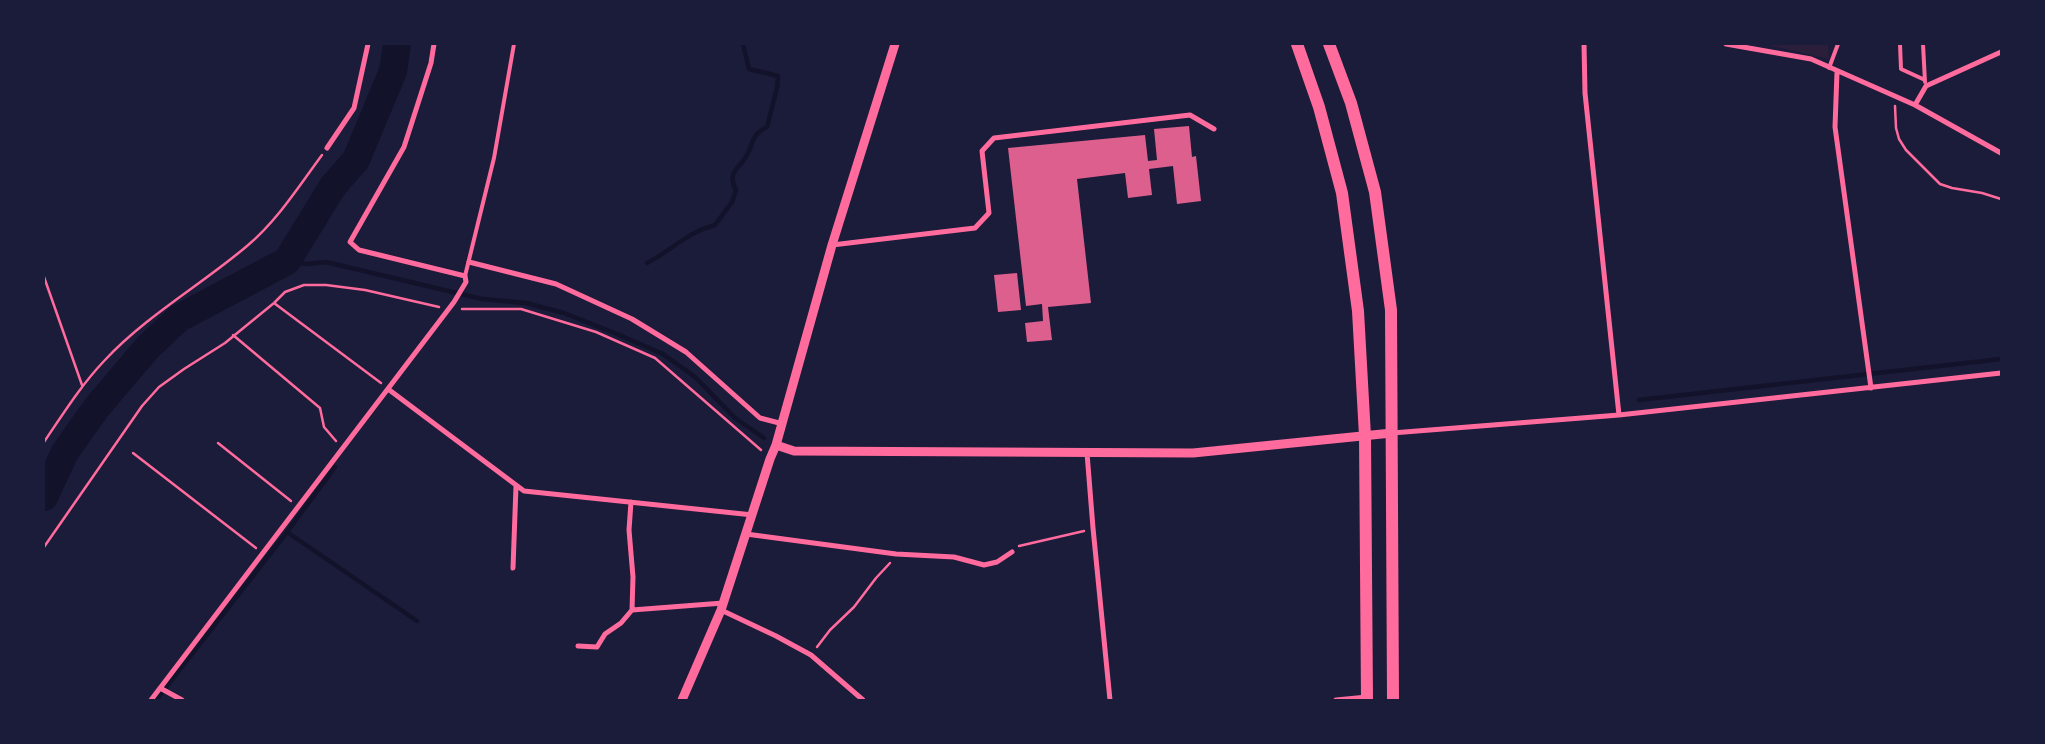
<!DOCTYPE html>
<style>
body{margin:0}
#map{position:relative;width:2045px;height:744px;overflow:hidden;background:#1b1b3a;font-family:Roboto,sans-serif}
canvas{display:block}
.frame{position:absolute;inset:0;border:45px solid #1b1b3a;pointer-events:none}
</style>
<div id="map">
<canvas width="2045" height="744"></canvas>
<div class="frame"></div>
</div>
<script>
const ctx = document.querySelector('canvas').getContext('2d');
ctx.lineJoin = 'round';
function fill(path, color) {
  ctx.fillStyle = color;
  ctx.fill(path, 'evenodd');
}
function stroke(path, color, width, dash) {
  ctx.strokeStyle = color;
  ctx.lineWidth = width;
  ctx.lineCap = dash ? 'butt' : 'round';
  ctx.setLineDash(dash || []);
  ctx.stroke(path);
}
const green = new Path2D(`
 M1764 44H1828L1829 59Z`);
const stream = new Path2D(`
 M287 261 306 264 326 262 482 299 526 303 564 313 617 334 663 354 695 377 735 418 764 438
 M647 263C671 251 687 232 715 225L732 202 736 190C726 171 740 169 747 155 755 141 750 136 767 127L777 88 778 76 749 69 743 44
 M1639 400 2001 359
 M287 532 417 621
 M156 700 287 532 335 467`);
const river = new Path2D(`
 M44 497 65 452 97 407 148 347 179 318 287 261 333 186 356 160 393 71 397 44`);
const building = new Path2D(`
 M1189 126 1192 157 1196 156 1201 201 1177 204 1173 166 1149 169 1152 195 1128 198 1125 173 1077 179 1091 303 1048 307 1052 340 1027 342 1025 323 1043 321 1042 304 1026 306 1008 148 1145 135 1148 161 1157 160 1154 129Z
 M1017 273 1021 310 998 312 994 275Z`);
const path = new Path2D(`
 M1895 106 1896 128 1899 139 1906 150 1940 184 1952 188 1982 193 2001 199
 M44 277 82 385
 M274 303 381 383
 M462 309H521L596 332 655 358 761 450
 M233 335 320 408 324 427 336 441
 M44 442C63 414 81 385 105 360 146 316 201 285 247 246 277 221 299 186 322 155
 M218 443 291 501
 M133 453 256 548
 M1019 546 1084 531
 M44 547 142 406 159 387 184 369 225 343 274 303 285 292 304 285H326L365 290 439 307
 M817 647 830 630 854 607 876 578 890 563`);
const service = new Path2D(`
 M1900 44 1901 69 1925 80
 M1923 44 1925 82
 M1829 68 1838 44
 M465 276 494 158 514 44`);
const minor = new Path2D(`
 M1584 44 1585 93 1619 415
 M1726 44 1811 59 1915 105 2001 153
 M1837 72 1835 127 1871 388
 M1915 105 1926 86 2001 52
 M327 148 354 108 368 44
 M832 245 975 228 989 213 982 151 994 138 1190 115 1214 129
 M469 262 556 284 632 319 686 352 760 418 783 424
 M388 389 524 491 753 515
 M1392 433 1619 415 2001 373
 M1087 453 1093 528 1110 700
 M631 502 629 530 633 577 632 610
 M746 534 896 554 954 557 984 565 997 562 1012 552
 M513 568 516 486
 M721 610 776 636 811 655 863 700
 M578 646 597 647 605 634 621 623 632 610 723 603
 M160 688 182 700
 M151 700 454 302 466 282 465 276 359 250 350 242 404 147 431 63 434 44
 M1336 700 1367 697`);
const tertiary = new Path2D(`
 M776 445 794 451 1193 453 1392 433
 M682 700 721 610 770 459 776 445 832 245 895 44`);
const primary = new Path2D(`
 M1297 44 1319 107 1342 193 1358 311 1365 436 1367 700
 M1329 44 1351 103 1375 192 1391 310 1393 700`);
fill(green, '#2a1e3b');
stroke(stream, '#12122b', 4.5);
stroke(river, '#12122b', 28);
fill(building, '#dd5f8e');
stroke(path, '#ff6b9d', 2.5);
stroke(service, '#ff6b9d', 4);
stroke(minor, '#ff6b9d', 5);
stroke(tertiary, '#ff6b9d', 9);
stroke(primary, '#ff6b9d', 12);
</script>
